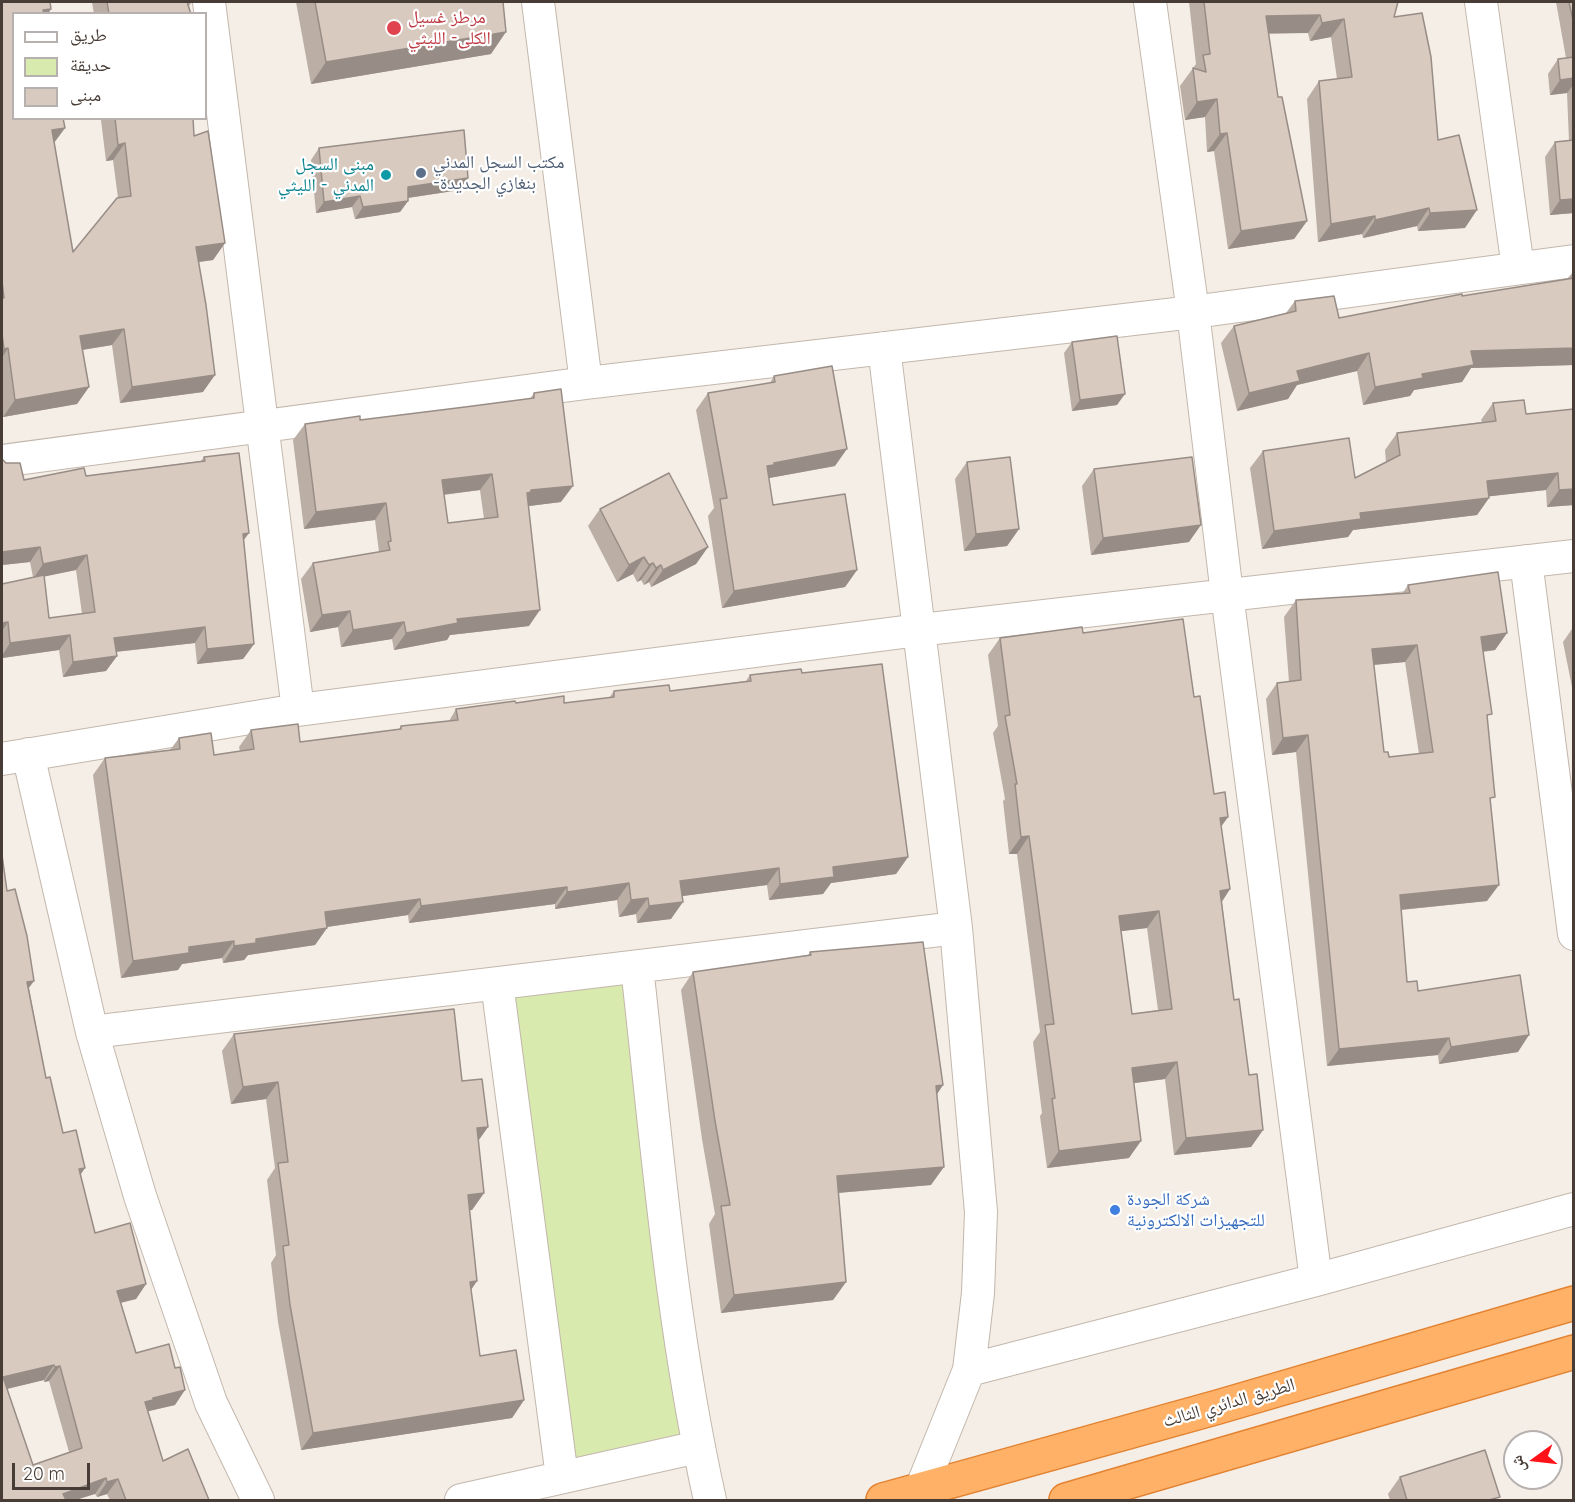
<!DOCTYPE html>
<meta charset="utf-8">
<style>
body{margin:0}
#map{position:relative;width:1575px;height:1502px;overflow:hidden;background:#f4eee7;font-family:Quicksand,"Noto Naskh Arabic",sans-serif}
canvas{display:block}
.frame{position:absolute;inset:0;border:3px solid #483d36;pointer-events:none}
.legend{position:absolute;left:12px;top:12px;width:195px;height:108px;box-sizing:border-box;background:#fff;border:2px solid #b6b1af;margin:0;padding:8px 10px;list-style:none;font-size:18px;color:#483d36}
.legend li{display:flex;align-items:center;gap:12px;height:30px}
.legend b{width:30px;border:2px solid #b6b1af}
.north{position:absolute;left:1503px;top:1430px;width:60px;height:60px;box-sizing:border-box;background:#fff;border:2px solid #b6b1af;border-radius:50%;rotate:255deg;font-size:16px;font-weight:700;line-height:24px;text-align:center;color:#483d36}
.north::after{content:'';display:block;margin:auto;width:21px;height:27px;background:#ff1319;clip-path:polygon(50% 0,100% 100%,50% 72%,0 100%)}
.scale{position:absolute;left:12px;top:1463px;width:78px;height:27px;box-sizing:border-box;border:3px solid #483d36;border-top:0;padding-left:8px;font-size:18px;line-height:21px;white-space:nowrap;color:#483d36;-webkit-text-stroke:4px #fff;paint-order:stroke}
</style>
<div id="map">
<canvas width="1575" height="1502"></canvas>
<div class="frame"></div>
<ul class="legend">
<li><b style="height:8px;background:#fff"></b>طريق</li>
<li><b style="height:16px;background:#d9eaae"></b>حديقة</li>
<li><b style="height:16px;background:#d9cabf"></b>مبنى</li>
</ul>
<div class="north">ش</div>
<div class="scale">20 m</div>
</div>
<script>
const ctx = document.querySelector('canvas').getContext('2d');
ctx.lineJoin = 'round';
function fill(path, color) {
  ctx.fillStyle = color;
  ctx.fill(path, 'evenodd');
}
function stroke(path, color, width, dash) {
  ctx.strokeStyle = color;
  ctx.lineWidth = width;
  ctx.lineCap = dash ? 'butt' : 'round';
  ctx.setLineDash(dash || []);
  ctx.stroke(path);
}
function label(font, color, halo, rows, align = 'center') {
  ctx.font = font + ' Quicksand,"Noto Naskh Arabic",sans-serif';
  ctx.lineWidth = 4.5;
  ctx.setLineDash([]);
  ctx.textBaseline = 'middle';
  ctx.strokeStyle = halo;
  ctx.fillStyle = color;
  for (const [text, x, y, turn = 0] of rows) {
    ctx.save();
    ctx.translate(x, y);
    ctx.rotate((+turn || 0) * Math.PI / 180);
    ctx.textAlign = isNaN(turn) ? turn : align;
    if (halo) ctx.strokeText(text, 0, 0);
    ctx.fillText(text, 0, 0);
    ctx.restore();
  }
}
const green = new Path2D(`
 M635 962 696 1443 561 1474 497 978Z`);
const minor = new Path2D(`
 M209 2 298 710
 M538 2 586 383
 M1150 2 1193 312 1227 594 1316 1280
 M1481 2 1518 268
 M884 348 956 928 981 1212 978 1293 969 1370 921 1489
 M2 461 586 383 1193 312 1574 261
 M1526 561 1574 934
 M28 754 92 1032 140 1196 211 1403 258 1500
 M2 759 298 710 919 630 1574 556
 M637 967C657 1145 671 1325 710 1500
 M497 983 562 1477
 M92 1032 956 928
 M969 1370 1316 1280 1574 1209
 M461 1500 698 1447`);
const highway = new Path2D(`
 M883 1500 1218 1407 1574 1303
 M1066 1500 1574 1352`);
const wall = new Path2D(`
 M2 2 14 14 65 128 54 143 73 252 118 198 113 160 106 161 101 120 102 118H193L194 136 225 243 213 260 198 262 203 392 120 403 112 345 82 350 89 387 77 404 3 417 2 401Z
 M92 2H192L189 6 191 14H94Z
 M296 2H503L491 54 311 84Z
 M1189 2H1398L1394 17 1438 140 1465 228 1418 231 1417 226 1363 238 1362 234 1318 242 1307 99 1319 81 1337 79 1331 37 1310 41 1308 33H1268L1278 97 1307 221 1294 239 1228 249 1214 151 1207 152 1205 117 1185 120 1180 86 1196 64Z
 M1556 2H1574V213L1550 215 1545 157 1555 142 1569 141 1567 93 1550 95 1548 74 1558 59 1566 58 1558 13Z
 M319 148 460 190 408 198V201L400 212 355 219 352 207 316 213 311 160Z
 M1574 271V365L1471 368 1462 382 1414 390 1410 396 1363 405 1357 371 1297 385 1288 399 1237 411 1221 343 1234 326 1286 313 1295 301 1339 318 1567 279Z
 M1072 342 1117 405 1072 411 1064 353Z
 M774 376 835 466 769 478 773 505 857 570 845 587 722 608 708 516 714 508 696 410 708 393 770 383Z
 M534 393 561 502 529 506V626L450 635 447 640 394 650 392 639 341 647 338 627 310 632 301 579 313 563 379 552 375 520 304 529 293 440 305 424 360 420 465 407 530 399ZM480 490 484 519 448 523 444 495Z
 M1493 403 1526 414 1574 409V505L1547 507 1546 490 1489 496V498L1477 515 1353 530 1348 537 1262 549 1250 468 1263 451 1355 478 1386 462 1385 450 1397 433 1482 422 1481 420Z
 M204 457 244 541 254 644 243 659 197 664 195 643 116 652 117 656 106 671 63 677 59 650 2 658V584L33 577 30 562 2 565V459L24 480 86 476 201 461ZM76 570 82 614 49 618 44 576Z
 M967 462 1019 529 1007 546 964 551 955 479Z
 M1094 469 1189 542 1091 555 1082 486Z
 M600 509 708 547 696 564 651 587 649 582 644 585 641 580 637 582 633 574 617 582 588 526Z
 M1408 585 1507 633 1495 650 1483 652 1488 721 1491 804 1487 901 1401 910 1407 982 1418 991 1518 1052 1439 1064 1438 1055 1327 1066 1296 752 1272 755 1266 699 1277 683 1289 682 1284 617 1296 600 1402 594ZM1405 662 1419 754 1389 757 1384 752 1374 665Z
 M1574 626V697L1563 642Z
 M1083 633 1194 697 1214 794 1228 817 1221 826 1230 889 1222 902 1234 1000 1249 1075 1263 1130 1251 1147 1174 1155 1165 1079 1134 1083 1129 1158 1047 1168 1040 1116 1042 1113 1033 1042 1040 1032 1017 854H1009L1003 801 1005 799 993 733 998 726 988 655 1000 638ZM1147 928 1158 1010 1132 1014 1121 931Z
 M802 673 908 857 896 874 831 883 823 894 769 900 767 885 682 896 671 919 637 923 636 914 619 917 617 900 555 909V904L409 923 408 915 327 927V928L315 945 248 955 244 960 223 963 222 958 182 964 178 970 121 978 93 775 105 758 170 750 179 738 214 755 240 751 239 747 251 730 300 742 399 729 401 726 449 721 456 709 516 703H564L609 698 614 691H670L746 681 750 675Z
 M7 891 29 988 46 1078 63 1133 80 1175 95 1233 146 1284 136 1299 121 1303 136 1353 175 1405 148 1411 163 1461 209 1500H110L107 1494 97 1497 95 1494 2 1500ZM44 1380V1382L49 1381 69 1452 33 1465 7 1389Z
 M810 952 943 1085 937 1094 931 1185 838 1193 846 1282 833 1300 721 1313 709 1224 715 1214 702 1139 681 990 693 972 808 955Z
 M234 1034 462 1081 488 1127 478 1141 484 1193 472 1210H469L477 1281 471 1290 480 1356 524 1400 512 1418 301 1450 278 1322 271 1263 276 1255 267 1180 275 1168 266 1099 231 1104 222 1051Z
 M1400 1477 1497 1500H1390L1388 1494Z`);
const shadedWall = new Path2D(`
 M51 9 48 14H41L43 10Z
 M1320 15 1308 33 1253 34 1266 16Z
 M1344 19 1331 37 1310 41 1322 23Z
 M506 32 491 54 311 84 326 62Z
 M1574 78V84L1567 93 1550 95 1560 80Z
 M1217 99 1205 117 1185 120 1197 102Z
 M65 128 53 144 52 130Z
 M1227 133 1214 151 1207 152 1220 134Z
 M125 143 113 160 106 161 118 145Z
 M468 178 460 190 400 199 408 187Z
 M360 196 352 207 316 213 324 202Z
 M1574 199V213L1550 215 1560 200Z
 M408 201 400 212 355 219 363 207Z
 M1429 208 1417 226 1363 238 1375 220Z
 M1477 210 1465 228 1418 231 1430 213Z
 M1375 216 1362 234 1318 242 1331 224Z
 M1307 221 1294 239 1228 249 1241 231Z
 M225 243 213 260 184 264 196 247Z
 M124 329 112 345 69 352 80 336Z
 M8 348 2 358V352L4 349Z
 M1574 348V365L1471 368 1462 382 1414 390 1410 396 1363 405 1375 387 1422 374 1471 351Z
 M1369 353 1357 371 1297 385 1288 399 1237 411 1249 393 1297 371Z
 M215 375 203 392 120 403 132 387Z
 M89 387 77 404 3 417 15 400Z
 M1125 394 1117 405 1072 411 1080 400Z
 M847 449 835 466 764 479 767 466 774 463Z
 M1558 473 1546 490 1475 498 1487 481Z
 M492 474 480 490 431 496 442 480Z
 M573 486 561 502 521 507 527 493 531 490Z
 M1574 489V505L1547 507 1559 490Z
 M1489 498 1477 515 1353 530 1348 537 1262 549 1274 531 1360 513Z
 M386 503 375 520 304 529 316 512Z
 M1201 525 1189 542 1091 555 1103 538Z
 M1019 529 1007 546 964 551 976 534Z
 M249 533 238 548 243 534Z
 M40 547 30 562 2 565V552Z
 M708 547 696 564 651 587 663 570Z
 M87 555 76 570 33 579 43 564Z
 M644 557 633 574 617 582 629 565Z
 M653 563 641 580 637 582 649 565Z
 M661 565 649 582 644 585 656 568Z
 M857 570 845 587 722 608 734 591Z
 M540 610 529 626 450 635 447 640 394 650 406 633 457 619Z
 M350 611 338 627 310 632 322 615Z
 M8 622 2 631V623Z
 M404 622 392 639 341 647 353 630Z
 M205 627 195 643 104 653 114 638Z
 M1507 633 1495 650 1469 653 1481 637Z
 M70 635 59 650 2 658V656L10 643Z
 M254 644 243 659 197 664 207 649Z
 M1417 645 1405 662 1360 666 1372 649Z
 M117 656 106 671 63 677 73 662Z
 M1308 735 1296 752 1272 755 1283 738Z
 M1228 817 1216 834 1220 818Z
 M1029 836 1017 854H1009L1021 837Z
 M908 857 896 874 831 883 823 894 769 900 780 884 833 867Z
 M779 868 767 885 668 898 680 881Z
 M629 883 617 900 555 909 567 892Z
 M1499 885 1487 901 1388 911 1400 895Z
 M567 887 555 904 409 923 421 906Z
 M1230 889 1218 907 1220 891Z
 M648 898 636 914 619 917 631 900Z
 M420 899 408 915 313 929 325 912Z
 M683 902 671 919 637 923 649 906Z
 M1159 911 1147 928 1107 933 1119 916Z
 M327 928 315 945 248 955 244 960 223 963 234 946 256 939Z
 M234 941 222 958 182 964 178 970 121 978 133 961 189 947Z
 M34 981 23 996 27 982Z
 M1529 1035 1518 1052 1439 1064 1451 1047Z
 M1449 1038 1438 1055 1327 1066 1339 1049Z
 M1177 1062 1165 1079 1120 1085 1132 1068Z
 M278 1082 266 1099 231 1104 243 1087Z
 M943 1085 931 1103 936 1086Z
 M488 1127 476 1144 477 1128Z
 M1263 1130 1251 1147 1174 1155 1186 1138Z
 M1141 1141 1129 1158 1047 1168 1059 1151Z
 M944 1167 931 1185 824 1194 837 1176Z
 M85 1168 75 1183 79 1169Z
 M484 1193 472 1210 456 1212 468 1195Z
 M477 1281 465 1298 470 1282Z
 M846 1282 833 1300 721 1313 734 1295Z
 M146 1284 136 1299 106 1306 117 1291Z
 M54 1365 44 1380 2 1390 3 1377Z
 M60 1366 49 1381 44 1382 55 1367Z
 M185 1390 175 1405 145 1412V1402L153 1398Z
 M524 1400 512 1418 301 1450 313 1433Z
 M106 1478 95 1494 76 1500H58L63 1494Z
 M118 1479 107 1494 97 1497 107 1482Z`);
const building = new Path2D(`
 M2 2H50L51 9 43 10 44 14H14V118H63L65 128 52 130 73 252 117 198 131 196 125 143 118 145 115 118H193L194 136 208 131 225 243 196 247 206 305 215 375 132 387 124 329 80 336 89 387 15 400 8 348 4 349 2 334V298H4L2 281Z
 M107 2H187L191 14H109Z
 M315 2H503L506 32 326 62Z
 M1204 2H1398L1394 17 1422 13 1431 57 1438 140 1459 135 1477 210 1430 213 1429 208 1375 220V216L1331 224 1319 81 1352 77 1344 19 1322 23 1320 15 1266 16 1278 97H1282L1307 221 1241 231 1227 133 1220 134 1217 99 1197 102 1193 68 1206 72 1203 55 1210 54Z
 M1569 2H1574V25Z
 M1574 57V78L1560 80 1558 59Z
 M464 130 468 178 408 187V201L363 207 360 196 324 202 319 148Z
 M1574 140V199L1560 200 1555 142Z
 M1574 278V348L1471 351 1474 365 1422 374 1423 378 1375 387 1369 353 1297 371 1300 381 1249 393 1234 326 1296 311 1295 301 1334 296 1339 318 1462 294V296Z
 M1117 336 1125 394 1080 400 1072 342Z
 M832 366 847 449 774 463V465L767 466 773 505 845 494 857 570 734 591 720 499 727 498 708 393 775 382 774 376Z
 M561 389 573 486 531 490V492L527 493 540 610 457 619 458 623 406 633 404 622 353 630 350 611 322 615 313 563 390 550 388 542 391 541 386 503 316 512 305 424 360 416V420L465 407 534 398V393ZM492 474 498 517 448 523 442 480Z
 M1524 400 1526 414 1574 409V489L1559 490 1558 473 1487 481 1489 498 1360 513 1361 519 1274 531 1263 451 1349 438 1355 478 1400 455 1397 433 1496 421 1493 403Z
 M239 453 249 533 243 534 254 644 207 649 205 627 114 638 117 656 73 662 70 635 10 643 8 622 2 623V584L44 575 49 618 95 612 87 555 43 564 40 547 2 552V459L6 463H20L24 480 84 468 86 476 205 461 204 457Z
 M1010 457 1019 529 976 534 967 462Z
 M1192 457 1201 525 1103 538 1094 469Z
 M669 473 708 547 663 570 661 565 656 568 653 563 649 565 644 557 629 565 600 509Z
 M1498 572 1507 633 1481 637 1492 714 1487 715 1495 797 1490 798 1499 885 1400 895 1407 982 1417 981 1418 991 1520 975 1529 1035 1451 1047 1449 1038 1339 1049 1308 735 1283 738 1277 683 1301 680 1296 600 1410 593 1408 585ZM1417 645 1433 752 1389 757 1388 752H1384L1372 649Z
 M1183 619 1194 697 1200 696 1214 794 1225 792 1228 817 1220 818 1230 889 1220 891 1234 1000 1239 999 1249 1075 1257 1074 1263 1130 1186 1138 1177 1062 1132 1068 1141 1141 1059 1151 1052 1099 1055 1098 1045 1025 1054 1024 1029 836 1021 837 1015 784H1017L1005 716 1010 715 1000 638 1082 627 1083 633ZM1159 911 1172 1009 1132 1014 1119 916Z
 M882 664 908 857 833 867 834 877 780 884 779 868 680 881 683 902 649 906 648 898 631 900 629 883 567 892V887L421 906 420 899 325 912 327 928 256 939V943L234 946V941L189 947V953L133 961 105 758 180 749 179 738 211 733 214 755 254 749 251 730 298 724 300 742 401 729V726L458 720 456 709 515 701 516 703 564 696V703L614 697V691L669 685 670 691 751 681 750 675 801 669 802 673Z
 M2 855 7 891 15 889 27 936 34 981 27 982 46 1078 50 1077 63 1133 76 1130 85 1168 79 1169 95 1233 130 1223 146 1284 117 1291 136 1353 169 1344 175 1368 180 1367 185 1390 153 1398V1400L145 1402 163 1461 188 1449 209 1500H126L118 1479 107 1482 106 1478 63 1494 66 1500H2ZM54 1365 55 1367 60 1366 82 1448 33 1465 3 1377Z
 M923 942 943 1085 936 1086 944 1167 837 1176 846 1282 734 1295 721 1206 730 1205 715 1121 693 972 811 955 810 952Z
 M454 1009 462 1081 482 1079 488 1127 477 1128 484 1193 468 1195 477 1281 470 1282 480 1356 516 1350 524 1400 313 1433 290 1305 283 1246 289 1245 278 1163 288 1162 278 1082 243 1087 234 1034Z
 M1485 1450 1500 1497 1489 1500H1407L1400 1477Z`);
const markers = [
 [394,28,8,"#e0444e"],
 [421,173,6,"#5c6f8a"],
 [386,175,6,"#0f9aa8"],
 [1115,1210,6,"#3f7fe0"]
];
const healthNames = [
 ["مرطز غسيل",408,18],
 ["الكلى- الليثي",408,39]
];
const serviceNames = [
 ["مكتب السجل المدني",433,163],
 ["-بنغازي الجديدة",433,184]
];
const cultureNames = [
 ["مبنى السجل",374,165],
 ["المدني - الليثي",374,186]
];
const shopNames = [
 ["شركة الجودة",1127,1200],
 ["للتجهيزات الالكترونية",1127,1221]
];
const streetNames = [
 ["الطريق الدائري الثالث",1229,1403,-16]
];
fill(green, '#d9eaae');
stroke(minor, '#c3b7ac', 34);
stroke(highway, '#e38332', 36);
stroke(minor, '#fff', 32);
stroke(highway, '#ffb267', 33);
fill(wall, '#bbaea4');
fill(shadedWall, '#988d86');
fill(building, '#d9cabf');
stroke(building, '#988d86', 1.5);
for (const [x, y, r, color] of markers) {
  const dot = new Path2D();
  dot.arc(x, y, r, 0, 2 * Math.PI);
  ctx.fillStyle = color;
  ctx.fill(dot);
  stroke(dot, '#fff', 2);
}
label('18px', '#be3a42', '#fff', healthNames, 'left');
label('18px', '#4e5e75', '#fff', serviceNames, 'left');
label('18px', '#0d838f', '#fff', cultureNames, 'right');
label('18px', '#366cbe', '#fff', shopNames, 'left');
label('18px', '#483d36', '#fff', streetNames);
</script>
